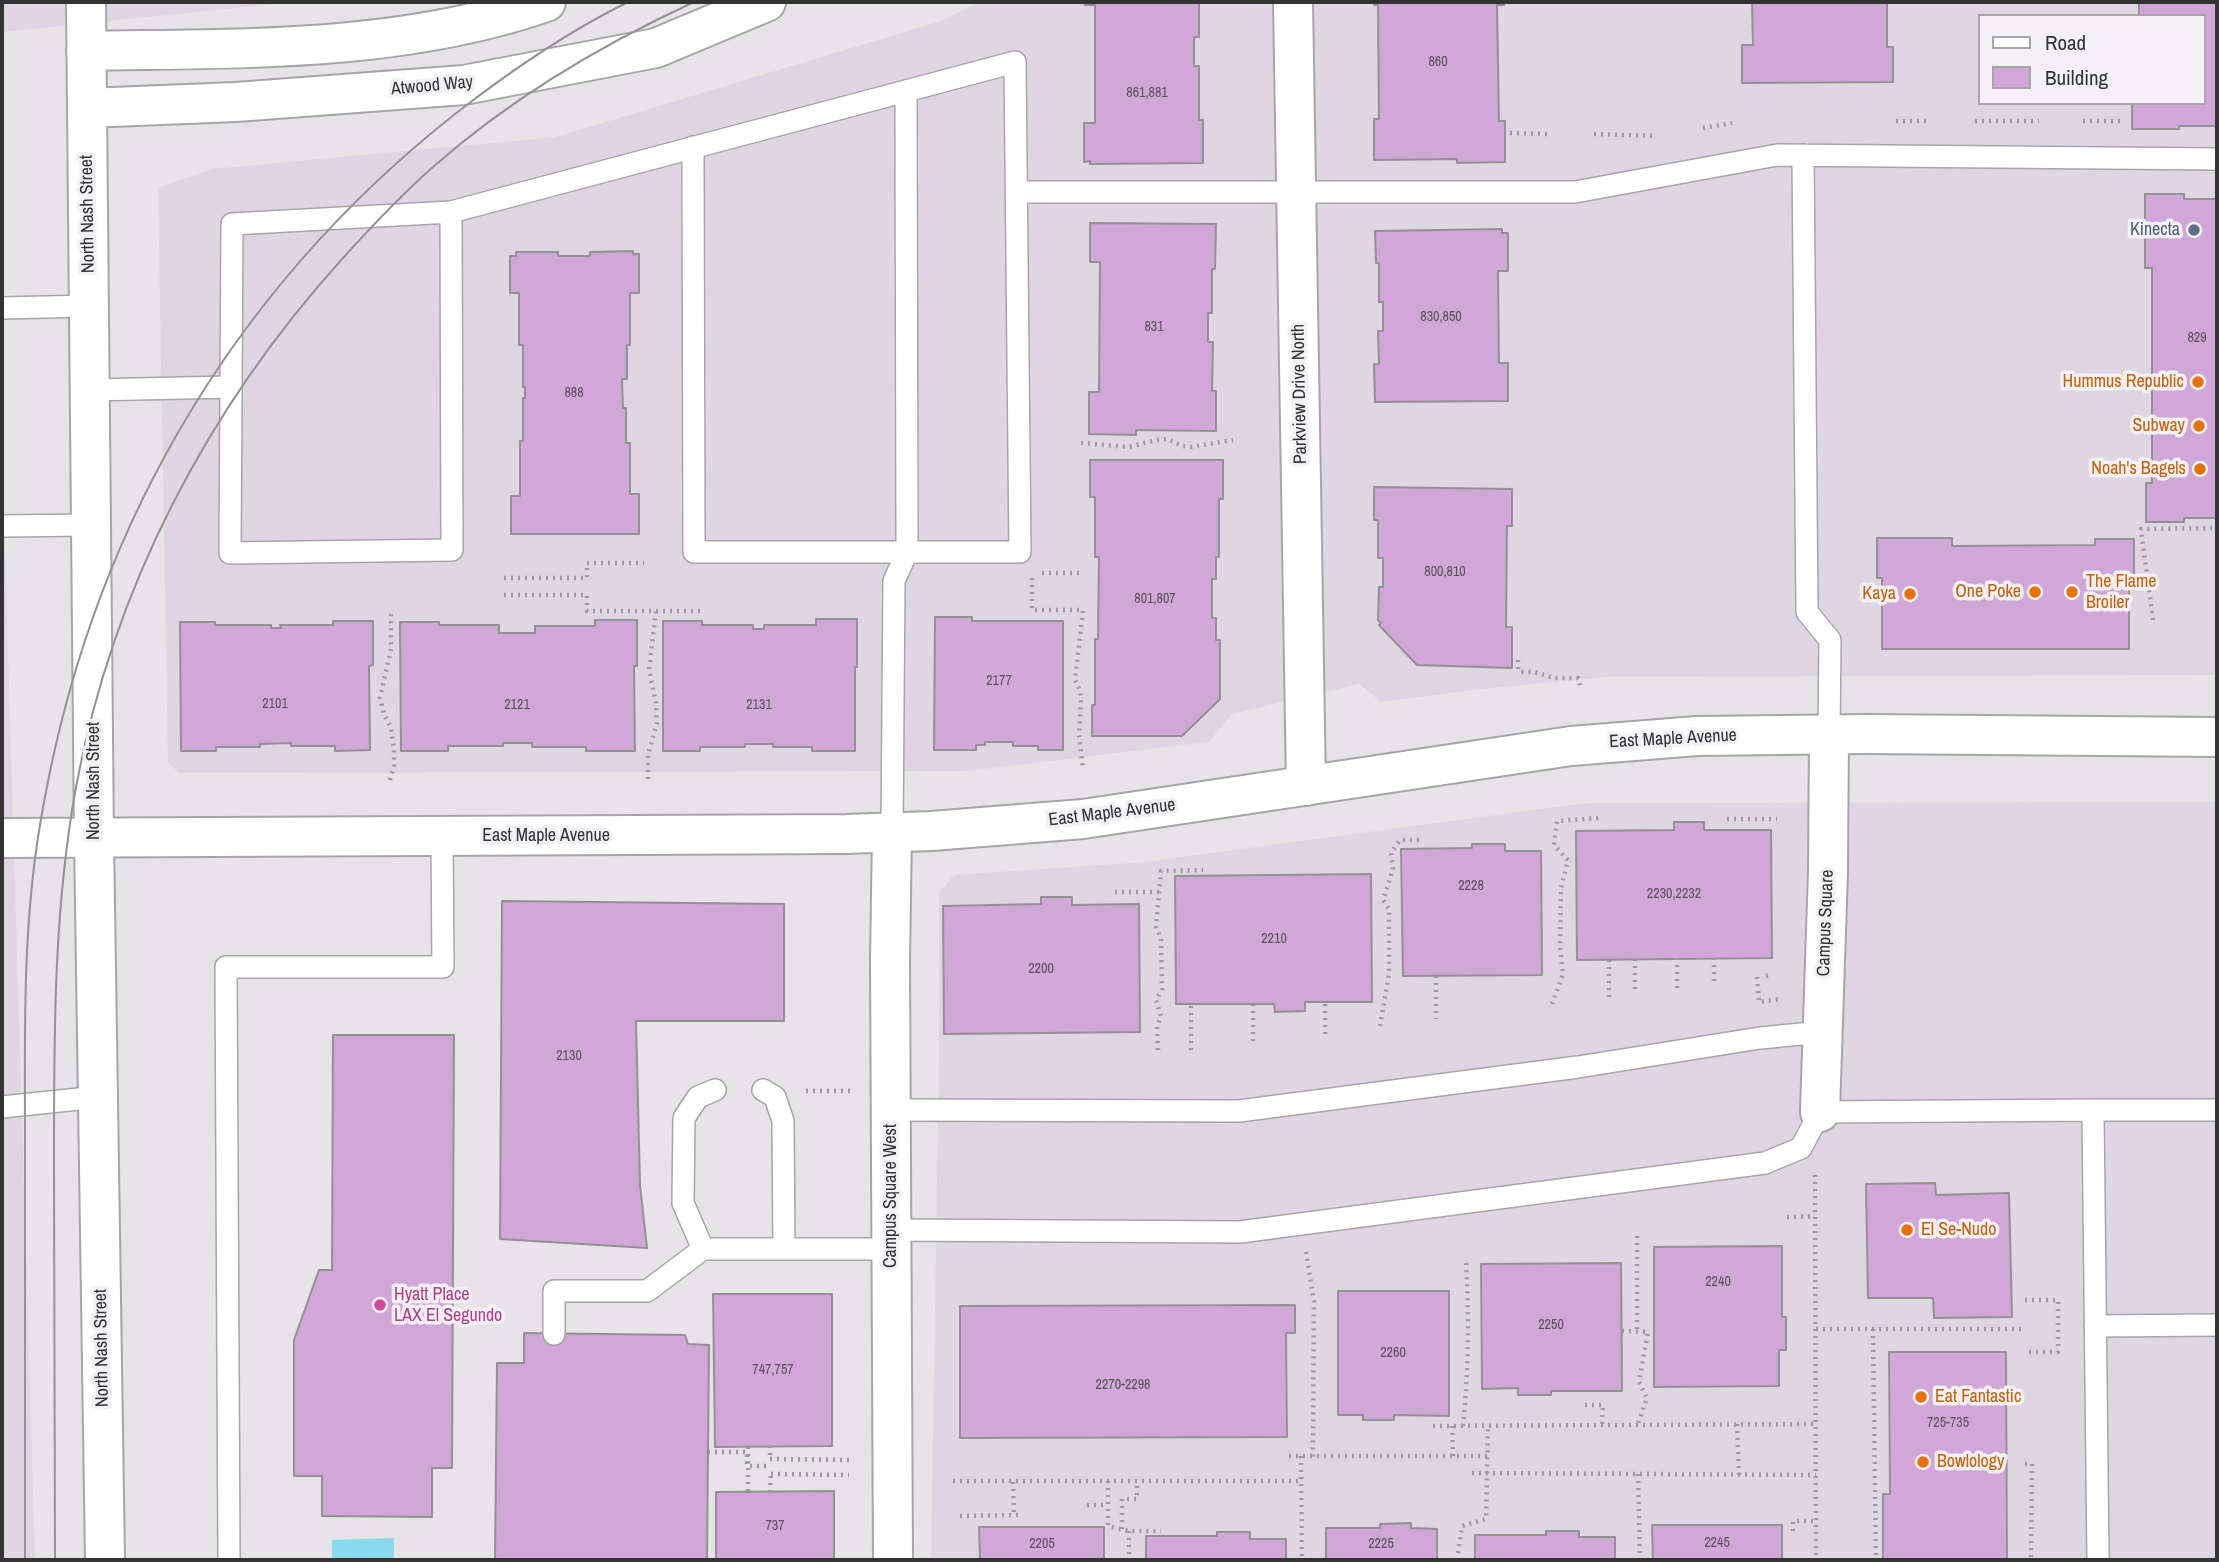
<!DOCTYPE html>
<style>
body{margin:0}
#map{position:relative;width:2219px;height:1562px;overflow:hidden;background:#e6e4e7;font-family:"Archivo Narrow",sans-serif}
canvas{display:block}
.frame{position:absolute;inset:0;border:4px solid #343334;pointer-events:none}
.legend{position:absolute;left:1978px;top:14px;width:228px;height:91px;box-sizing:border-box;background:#f3f1f5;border:2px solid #a7a5a8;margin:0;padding:9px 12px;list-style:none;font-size:21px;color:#343334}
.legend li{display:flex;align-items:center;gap:14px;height:35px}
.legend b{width:35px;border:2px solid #a7a5a8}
</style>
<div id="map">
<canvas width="2219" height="1562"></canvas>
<div class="frame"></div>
<ul class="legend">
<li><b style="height:9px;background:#fff"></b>Road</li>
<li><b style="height:19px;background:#d1a7d8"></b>Building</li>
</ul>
</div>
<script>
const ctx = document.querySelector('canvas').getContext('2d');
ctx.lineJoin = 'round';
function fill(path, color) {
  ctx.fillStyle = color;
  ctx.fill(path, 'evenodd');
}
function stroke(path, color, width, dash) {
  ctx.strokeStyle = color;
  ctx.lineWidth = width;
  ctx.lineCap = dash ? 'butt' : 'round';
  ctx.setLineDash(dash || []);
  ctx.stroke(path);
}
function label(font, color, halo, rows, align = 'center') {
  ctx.font = font + ' "Archivo Narrow",sans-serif';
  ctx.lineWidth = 7;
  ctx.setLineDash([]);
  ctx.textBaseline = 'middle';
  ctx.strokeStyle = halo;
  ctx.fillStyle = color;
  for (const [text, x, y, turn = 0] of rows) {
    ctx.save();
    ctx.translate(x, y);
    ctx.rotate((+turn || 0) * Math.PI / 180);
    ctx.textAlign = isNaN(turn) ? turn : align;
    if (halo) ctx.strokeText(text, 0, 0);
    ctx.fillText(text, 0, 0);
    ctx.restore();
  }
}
const built = new Path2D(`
 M2 2H295L2 32Z
 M980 2H2217V675L1606 677 1482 689 1381 702 1359 684 1232 714 1209 742 967 771 179 773 168 762 158 188 212 169 556 137 941 21ZM1979 16H2203V103H1979Z
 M2 451 35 1560H2Z
 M2217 802V1560H931L939 1056V893L954 875 1144 862 1586 803Z`);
const water = new Path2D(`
 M394 1538V1560H332V1540Z`);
const building = new Path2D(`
 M1085 2H1199V37H1194V66H1199V120H1203V163L1090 164V161L1084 162V123H1095V5H1085Z
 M1374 2H1504V5H1497L1499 121H1505V162L1457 163V159L1374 160V119H1379L1378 5H1374Z
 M1752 2H1887V47H1893V82L1742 83V45H1753Z
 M2139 2H2217V126H2179V129H2132V103H2203V16H2139Z
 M2145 194H2184V199H2217V518H2184V522H2146V483H2152V268H2145Z
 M1090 223 1216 224 1215 269H1212V313H1208V342H1213L1212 391H1216V431L1136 430V435L1089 434V392H1099L1100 262H1090Z
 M1502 229V233H1508V271H1498L1499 363H1508V401L1375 402 1374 364H1379L1378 331H1383V302H1379V263H1376L1375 231Z
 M633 251V254H639V293H630V345H627V379H622L623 408H626V443H630V494H639V534H511V496H520V441H523V398H525V387H523V345H519V293H510V256H516V252H558V256H590V252Z
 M1090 460H1223V499H1219V557H1216V579H1212V618H1216V640H1220V699L1182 736H1092V705H1095V639H1098L1099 557H1095V497H1090Z
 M1374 487 1512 489V526H1507L1506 627H1512V668L1417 665 1379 625 1381 623 1378 620 1379 587H1383V558H1378V520H1374Z
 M1877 538H1952V546L2095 545V539H2134V577H2129V649H1882V578H1877Z
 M935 617H972V621H1063V750H1038V746H1013V742H985V745H976V750H934Z
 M816 619H857V667H855V751H812V747H773V744H745V747H700V751H663V621H702V625H753V629H764V625H816Z
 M595 620H637V666H634L635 751H586V747H532V743H503V746H448V751H401L400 622H439V625H499V633H535V626H595Z
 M333 621H373V665L369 666 370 750 335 751V746H291V743L260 744V747H216V751H181L180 622H215V625H271V628H281L280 625H333Z
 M1674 822H1704V830H1771L1772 958 1577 960 1576 831 1674 830Z
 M1472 844H1505V851H1541L1542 975 1403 976 1401 849 1472 848Z
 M1371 874 1372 1002H1305V1011L1275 1012 1274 1004H1176L1175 876Z
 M1041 897H1072V905L1139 904 1140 1032 944 1034 943 906 1041 904Z
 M502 901 784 904V1021H636L640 1185 647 1248 500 1239Z
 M333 1035H454L452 1468H432V1517L322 1516V1476H294V1340L319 1270H332Z
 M1935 1183 1936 1195 2009 1193 2012 1317 1934 1318 1933 1298H1868L1866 1184Z
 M1782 1246V1317H1786V1350H1779V1386L1654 1387V1247Z
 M1621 1263 1622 1391H1551V1395H1518V1388L1482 1389 1481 1264Z
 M1338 1291H1449V1416L1394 1415V1420H1363V1415H1338Z
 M713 1294H832V1446L715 1447Z
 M1295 1305V1333H1286L1287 1437 960 1438V1306Z
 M524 1333 685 1335 688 1344 709 1345 707 1560H495L497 1363H524Z
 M1889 1352H2006L2007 1560H1883V1494H1890Z
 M834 1491V1560H716V1492Z
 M1411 1523V1528L1437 1529V1560H1326V1528H1380V1524Z
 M1652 1525H1782V1560H1653Z
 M979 1527H1104V1560H980Z
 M1546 1531H1579V1537H1615V1560H1475V1535H1546Z
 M1217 1532H1250V1539H1286V1560H1146V1536H1217Z`);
const path = new Path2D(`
 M1896 121H1930
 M1975 121H2039
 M2083 121H2122
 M1703 128 1732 123
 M1510 133 1548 134
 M1594 134 1657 136
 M1081 443 1129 447 1156 440 1168 439 1182 446 1191 447 1233 440
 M1042 573H1083
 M504 578H587V563H644
 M1032 578V610H1083L1075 680 1080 691 1081 703 1079 735 1083 768
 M504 595H587V611H701
 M2153 620 2141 529 2217 528
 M1518 660V669L1520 672H1534L1554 678H1578L1580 685
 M648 779V755L657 723 656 703 649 670 656 611
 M390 780 394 766V749L391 728 384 714 380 698 391 649V613
 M1727 819H1777
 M1115 892H1160
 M1677 958V988
 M1714 958V983
 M1635 959V993
 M1436 976V1019
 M1766 976 1770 975
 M1757 977 1759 1002 1779 999
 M1609 997V959
 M1253 1004V1043
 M1552 1004 1563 974 1560 947 1561 888 1568 860 1554 845 1557 821 1599 818
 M1380 1026 1389 974V909L1383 900 1393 869 1391 853 1400 840H1422
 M1325 1034V1002
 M1158 1050 1157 1026 1161 1017 1156 1000 1162 989 1161 939 1156 927 1161 871 1203 870
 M1191 1050V1004
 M806 1091H850
 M1815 1175 1816 1560
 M1787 1217 1815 1216
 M1637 1236V1332
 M1306 1252 1314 1302 1313 1457
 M2025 1300H2058V1352H2025
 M1816 1329H2025
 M1873 1329 1876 1560
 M1622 1331 1648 1332 1639 1382 1647 1398 1638 1424
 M1585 1405H1603L1602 1425
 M1737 1424 1739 1475
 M1433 1426 1816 1424
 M1452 1426 1453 1456
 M1463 1426C1469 1369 1469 1315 1466 1259
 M770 1446V1459
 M708 1452H747V1466H770
 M1289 1456H1488
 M1301 1456 1302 1560
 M770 1459 849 1460
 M2025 1464H2032L2031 1560
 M1472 1473 1816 1475
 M771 1474 849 1475
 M1638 1474 1640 1560
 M953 1481H1301
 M1108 1481V1526L1129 1531H1161
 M1013 1482 1014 1516
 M770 1492 771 1472
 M1087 1505H1108
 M960 1516 1021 1515
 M1122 1529V1499H1137V1481
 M1129 1531V1560
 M1793 1531V1521H1816
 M1457 1560 1462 1526 1486 1519 1488 1426`);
const lane = new Path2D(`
 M693 147 694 552H1020L1015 62 906 91
 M1803 155 1807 612 1830 640 1829 734
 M1017 192H1575L1777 155 2217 159
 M451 212 452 550 230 553 232 224 451 212 906 91 907 552 894 581 892 832
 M2 308 89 306
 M89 390 231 387
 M2 526 91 525
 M763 1090 775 1097 783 1121 784 1249
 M2 1107 98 1097
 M891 1110 1239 1111 1578 1067 1760 1038 1822 1032
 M2093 1110H2217
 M891 1230 1240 1232 1765 1163 1801 1148 1820 1112 2093 1110 2098 1560
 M703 1249 683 1203 684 1118 698 1097 715 1090
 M2095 1326 2217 1325
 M554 1334V1291H647L703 1249H892
 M229 1560 226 967H443L442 837`);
const street = new Path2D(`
 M1293 2 1306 786
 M892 832 890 960 893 1560
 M1820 1112 1828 871 1829 734`);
const secondary = new Path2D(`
 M86 2 94 839 105 1560
 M86 51C240 48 399 53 546 2
 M87 108 236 102 464 85 656 48 766 2
 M2 838 846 834 932 831 1083 819 1571 746 1697 736 1867 734 2217 737`);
const tram = new Path2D(`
 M25 1560C25 1423 25 1285 25 1147 25 1041 22 931 40 825 87 539 227 294 455 114 509 72 567 32 628 2
 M55 1560C55 1430 54 1299 54 1169 54 1041 53 913 76 787 113 588 208 407 343 258 372 226 401 195 433 167 510 99 601 45 694 2`);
const pathBridge = new Path2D(`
 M748 1447V1492`);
const markers = [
 [2194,230,7,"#5c6f8a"],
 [2198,382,7,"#e8710a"],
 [2199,426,7,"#e8710a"],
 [2200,469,7,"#e8710a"],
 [2035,592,7,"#e8710a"],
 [2072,592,7,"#e8710a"],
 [1910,594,7,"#e8710a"],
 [1907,1230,7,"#e8710a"],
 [380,1305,7,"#d1479c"],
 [1921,1397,7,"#e8710a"],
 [1923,1462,7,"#e8710a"]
];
const numberNames = [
 ["860",1438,62],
 ["861,881",1147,93],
 ["830,850",1441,317],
 ["831",1154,327],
 ["829",2197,338],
 ["888",574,393],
 ["800,810",1445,572],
 ["801,807",1155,599],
 ["2177",999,681],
 ["2101",275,704],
 ["2121",517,705],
 ["2131",759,705],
 ["2228",1471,886],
 ["2230,2232",1674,894],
 ["2210",1274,939],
 ["2200",1041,969],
 ["2130",569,1056],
 ["2240",1718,1282],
 ["2250",1551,1325],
 ["2260",1393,1353],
 ["747,757",773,1370],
 ["2270-2298",1123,1385],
 ["725-735",1948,1423],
 ["737",775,1526],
 ["2245",1717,1543],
 ["2205",1042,1544],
 ["2225",1381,1544]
];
const streetNames = [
 ["Atwood Way",432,86,-5],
 ["North Nash Street",88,214,-91],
 ["Parkview Drive North",1300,394,-91],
 ["East Maple Avenue",1673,739,-3],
 ["North Nash Street",94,781,-90],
 ["East Maple Avenue",1112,813,-7],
 ["East Maple Avenue",546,836],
 ["Campus Square",1826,923,-88],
 ["Campus Square West",891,1196,-90],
 ["North Nash Street",102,1348,-91]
];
const serviceNames = [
 ["Kinecta",2180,230]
];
const foodNames = [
 ["Hummus Republic",2184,382],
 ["Subway",2185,426],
 ["Noah's Bagels",2186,469],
 ["The Flame",2086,582,"left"],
 ["Broiler",2086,603,"left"],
 ["One Poke",2021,592],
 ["Kaya",1896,594],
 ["El Se-Nudo",1921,1230,"left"],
 ["Eat Fantastic",1935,1397,"left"],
 ["Bowlology",1937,1462,"left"]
];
const hotelNames = [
 ["Hyatt Place",394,1295],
 ["LAX El Segundo",394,1316]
];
fill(built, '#ded7e1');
fill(water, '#89daed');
fill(building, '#d1a7d8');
stroke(building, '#949194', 2);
stroke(lane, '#a8a5a9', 24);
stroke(street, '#a8a5a9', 42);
stroke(secondary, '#a8a5a9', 42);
stroke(path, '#9c9a9c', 4.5, [2, 5]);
stroke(lane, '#fff', 21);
stroke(street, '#fff', 38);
stroke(secondary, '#fff', 38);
stroke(tram, '#949294', 2);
stroke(pathBridge, '#9c9a9c', 4.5, [2, 5]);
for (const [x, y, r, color] of markers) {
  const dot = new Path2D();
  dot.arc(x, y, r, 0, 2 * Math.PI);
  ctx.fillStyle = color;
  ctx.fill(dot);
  stroke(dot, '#f3f1f5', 2.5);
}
label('14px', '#5b505d', null, numberNames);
label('18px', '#343334', '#f3f1f5', streetNames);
label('18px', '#4e5e75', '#f3f1f5', serviceNames, 'right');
label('18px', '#c56008', '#f3f1f5', foodNames, 'right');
label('18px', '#b23c85', '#f3f1f5', hotelNames, 'left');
</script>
